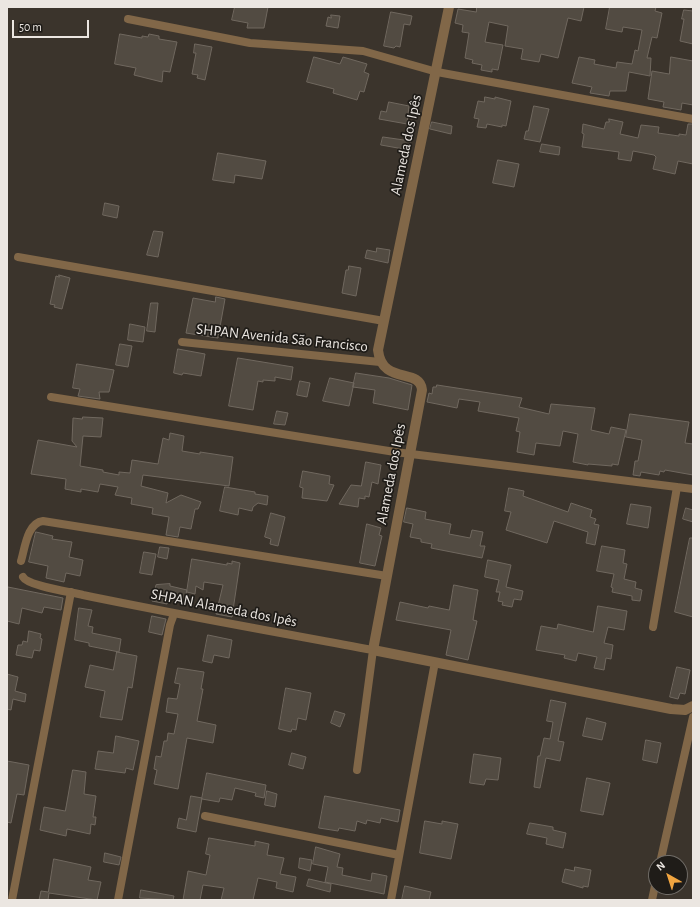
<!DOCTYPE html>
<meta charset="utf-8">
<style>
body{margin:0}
#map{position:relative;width:700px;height:907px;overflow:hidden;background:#3b342c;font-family:"Alegreya Sans",sans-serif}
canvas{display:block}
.frame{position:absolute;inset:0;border:8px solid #ebe6e1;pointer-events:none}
.north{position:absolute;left:648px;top:855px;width:40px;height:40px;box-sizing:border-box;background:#1f1c18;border:1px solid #716d68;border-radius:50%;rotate:321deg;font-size:11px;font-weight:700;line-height:16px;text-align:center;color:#ebe6e1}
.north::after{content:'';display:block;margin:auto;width:14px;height:18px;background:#f1a540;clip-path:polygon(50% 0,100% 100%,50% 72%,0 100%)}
.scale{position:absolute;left:12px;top:20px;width:77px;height:18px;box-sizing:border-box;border:2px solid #ebe6e1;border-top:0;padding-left:5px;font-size:12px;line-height:14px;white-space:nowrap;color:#ebe6e1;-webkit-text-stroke:3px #1f1c18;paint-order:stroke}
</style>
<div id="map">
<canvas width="700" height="907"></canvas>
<div class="frame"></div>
<div class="north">N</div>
<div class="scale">50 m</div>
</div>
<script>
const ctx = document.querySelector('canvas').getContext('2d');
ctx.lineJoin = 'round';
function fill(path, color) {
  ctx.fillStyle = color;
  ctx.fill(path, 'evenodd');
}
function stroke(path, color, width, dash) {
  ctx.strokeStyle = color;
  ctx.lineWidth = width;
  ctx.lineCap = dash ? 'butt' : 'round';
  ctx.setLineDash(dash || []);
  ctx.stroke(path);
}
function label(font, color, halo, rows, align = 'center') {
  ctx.font = font + ' "Alegreya Sans",sans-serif';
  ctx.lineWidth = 3.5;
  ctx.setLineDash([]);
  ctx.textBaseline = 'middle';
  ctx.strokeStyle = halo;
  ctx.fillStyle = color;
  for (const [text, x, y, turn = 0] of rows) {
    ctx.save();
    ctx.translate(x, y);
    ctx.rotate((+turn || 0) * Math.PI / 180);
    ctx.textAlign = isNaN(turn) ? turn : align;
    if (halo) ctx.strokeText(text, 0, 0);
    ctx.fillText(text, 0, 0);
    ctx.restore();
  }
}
const building = new Path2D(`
 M235 7H268L264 28H247L248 23 232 20Z
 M477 7H584L581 21 568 18 558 58 541 54 539 62 521 59 523 49 505 46 508 26 489 22 485 42 503 45 498 70 492 69V72L481 70 482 65 472 63 473 60 465 58 469 33 462 32 463 25 455 23 458 9 476 12Z
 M610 7H656L655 11 662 13 657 38 652 37 647 58H651L650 76 629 72 626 91H610L609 96 590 93 592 87 572 83 579 57 595 60 594 64 616 68 617 62 632 64 635 50 638 51 642 30 623 27 622 32 606 29Z
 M684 10 693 11V44L680 41 684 19H682Z
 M391 12 412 16 410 25 404 24 400 47 396 46 394 48 384 46Z
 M331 15 340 16 338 28 326 26 328 17 331 18Z
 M120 34 142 38V36L148 37 149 34 159 36V39L177 42 170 72 163 71 162 82 134 75 136 68 115 64Z
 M195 44 212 47 205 80 197 78 198 75 192 74 196 53H194Z
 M314 57 340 64 343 57 367 64 364 72 369 74 364 92 360 91 357 100 333 93 334 89 307 82Z
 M671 57 693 61V105L682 103 681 110 663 107 664 102 648 99 652 71 669 74Z
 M485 97 495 99V97L511 101 506 126 502 125V127L487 124 486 128 477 127 479 119 474 118 478 101 484 102Z
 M389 102 409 106 407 124 379 119 381 111 386 112Z
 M534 106 549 109 540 142 524 139 526 131H528Z
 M609 119 623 122 620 134 638 138 641 125 659 127 658 133 679 136V134L686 135 688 124H693V164L678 161 675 174 653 169 656 157 654 155 633 151 631 161 618 159 619 152 582 147 584 134 582 133 583 124 604 129 606 122H609Z
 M432 122 452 126 451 134 430 129Z
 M383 137 411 141 409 150 381 145Z
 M542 144 560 147 559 155 540 152Z
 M218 153 266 161 262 179 235 175 234 183 213 180Z
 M498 160 519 164 514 187 493 183Z
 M105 203 119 206 117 218 103 215Z
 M154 231 163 232 158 257 147 255Z
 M377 248 390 250 388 263 365 258 367 250 376 252Z
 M349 266 361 268 356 296 342 293 346 270H348Z
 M59 275 70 278 62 309 54 307 55 305 50 304 56 276 59 277Z
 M216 297 225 299 218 338 186 333 193 298 215 302Z
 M151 303H158L155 332 147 331Z
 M130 324 145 327 143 342 128 340Z
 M120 344 132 346 128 367 116 365Z
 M178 349 205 354 201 376 183 373 182 375 174 373Z
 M238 358 293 367 291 380 275 377V381L263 380V382L258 381 253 410 229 406Z
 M77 364 114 370 109 392H99L100 399 78 396 80 389 73 388Z
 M356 373 389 378 412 385 408 410 373 403 375 390 353 387Z
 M330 378 354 383 349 406 323 401Z
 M300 381 310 383 307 397 297 395Z
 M437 385 522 398 519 407 549 414 551 404 595 408 591 430 609 434 611 427 626 430 618 465 612 464V466L588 464V465L573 462 578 434 563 431 560 446 536 443 534 455 517 452 520 432 516 431 519 418 478 411 480 402 459 399 457 408 427 402 429 393 432 394 433 387H436Z
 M277 411 288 413 285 425 274 424Z
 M630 414 689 422 685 443 693 444V475L665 470 664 472 660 471 659 475 641 472 640 476 633 475 635 461H638L642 440 626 437Z
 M83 417 103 418 101 437 83 436 80 466 103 470V472L119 475V472L130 473 132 460 158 464 163 438 169 440 170 433 184 436 182 451 200 454V452L233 457 229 486 143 475 141 486 168 493 166 503 181 495 201 502 198 509H195L191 529 180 527 178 537 166 535 169 517 152 514 153 508 131 504 132 498 115 495 118 487 100 484 98 492 81 489V492L65 489 66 479 31 474 38 440 77 447 72 441 73 418 82 419Z
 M366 462 381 465 378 484 372 482 369 497 365 496V499L359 498 358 507 339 504 351 485 361 486Z
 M303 471 330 476 329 484 334 485 327 501 302 498 303 488 300 487Z
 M225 487 255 492V494L268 496 267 505 258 503 253 507 252 511 239 508 238 515 220 511Z
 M509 488 524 491 523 496 568 512 571 503 592 510 590 517 596 519 594 524 599 525 595 545 586 543 588 532 554 521 547 543 506 530 511 512 505 511Z
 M631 504 651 507 648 528 627 524Z
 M407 508 426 512 425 519 451 524 449 534 470 538 472 530 483 532 480 546H485L482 558 431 548 432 544 421 542V539L410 537 413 524 404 522Z
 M686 508 693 510V522L683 519Z
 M271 513 285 517 278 546 270 544 271 539 265 537Z
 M367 524 381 528 379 535 382 536 375 566 360 563Z
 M36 532 53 536 52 539 72 542 69 557 83 560 80 576 66 573 64 582 46 578 48 566 29 562Z
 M690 538H693V617L675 612Z
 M602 546 625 550 623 563 627 564 624 579 636 582 635 588 642 590 640 601 632 600V596L612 592 613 588 611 587 614 574 597 571Z
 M160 547 169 548 167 559 158 557Z
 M144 552 156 554 152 575 140 573Z
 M192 559 227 565V563L232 564V561L240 563 232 617 216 614 223 585 204 582 203 590 196 586 195 594 187 592Z
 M488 560 511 565 506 587 523 591 521 600 514 599 512 607 502 605 503 602 498 601 500 592H496L499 580 485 577Z
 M170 584V586L187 590 184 602 168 599 167 604 152 601 156 585Z
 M454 585 478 590 473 620 477 621 468 660 446 655 451 630 396 620 400 602 428 608 429 606 449 610Z
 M8 587 63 598 61 610 44 607 42 613 22 608 19 624 7 621Z
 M598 606 627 611 624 630 608 627 604 643 613 645 611 659 606 658 604 670 594 668 597 657 578 653 576 661 564 658 565 655 536 650 541 626 557 629 558 624 593 632Z
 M79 608 92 610 88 626 93 627 92 633 121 639 119 652 89 646V643L75 640Z
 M152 616 166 619 162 635 149 632Z
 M29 631 41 634 40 638 42 639 40 651 34 650 32 658 16 655 18 645H22L23 641 27 642Z
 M208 635 232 640 229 658 214 655 212 663 203 661Z
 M117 652 137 656 132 688 128 687 122 720 100 717 105 691 85 687 90 665 113 670Z
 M677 667 690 670 685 694 680 693 678 699 670 697Z
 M178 668 204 672 201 689H203L197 721 216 725 213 743 187 738 178 789 154 784 157 770 154 769 156 756 161 757 164 741H167L168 733 174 734 178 714 166 712 168 698 177 699 180 684 175 683Z
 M7 674 18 677 15 691 26 694 25 702 13 699 11 710 7 709Z
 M286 688 311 693 306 720 298 718 296 730 292 729 291 732 279 729Z
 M551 700 566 703 558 741 564 742 560 761 546 758 540 788 534 787 538 756H540L544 738 550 739 553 722 547 721Z
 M335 711 345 714 340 727 331 723Z
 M587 718 606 723 602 740 583 736Z
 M116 736 139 741 133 770 126 768 125 773 95 769 98 751 113 753Z
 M646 740 661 743 657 763 643 760Z
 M292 753 306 757 303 769 289 765Z
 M474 754 501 758 498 780 486 779 484 785 470 783Z
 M7 761 29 765 24 795 17 794 11 823 7 822Z
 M73 770 86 772 84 794 96 796 93 817H96L95 825 91 824 90 834 67 829 66 836 40 830 44 807 65 811Z
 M207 773 266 785 264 798 255 796 256 793 235 788 232 800 220 798 219 802 202 799Z
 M587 778 610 783 603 815 581 811Z
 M267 791 277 794 275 807 265 805Z
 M191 796 202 798 196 832 177 828 179 818 186 820Z
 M325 796 400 810 398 822 381 818 380 823 367 820 366 824 357 821 355 831 339 828 338 831 319 828Z
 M425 821 442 824V821L458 824 451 859 420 853Z
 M530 823 553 827V830L566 833 563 848 546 844 547 838 527 834Z
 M209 838 255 846V841L269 844 267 855 284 858 280 874 296 877 293 892 276 888 277 882 258 878 253 900H221L224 888 203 885 200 900H183L188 871 206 875 210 855 206 854Z
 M316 847 340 854 337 867 343 868 342 875 371 881 372 873 387 876 384 894 325 882 328 867 313 864Z
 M105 853 121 857 119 865 104 862Z
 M300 858 312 860 310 871 299 868Z
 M54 859 91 867 88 880 101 882 97 900 49 893 48 900H39L41 891 48 892Z
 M575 867 591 870 588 887 583 886V888L562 882 565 869 574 871Z
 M309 879 331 884 330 892 307 886Z
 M405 886 431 892 429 900H402Z
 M141 890 174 896 173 900 140 898Z`);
const minor = new Path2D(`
 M128 19 250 43 363 51 437 72 693 119
 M18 257 384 321
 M182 342 380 362
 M51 397 395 452 693 489
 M21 561C25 548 27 523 43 521L387 576
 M23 577C28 586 71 592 83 595 179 615 276 632 373 650L357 770
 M653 627 677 487
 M205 816 399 855
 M660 863 693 717
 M12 900 71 592
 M118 900 170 625 174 614
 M391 900 435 662
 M652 900 656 881`);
const tertiary = new Path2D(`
 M449 7 378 350C382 386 420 367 422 390L373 650 671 709 685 710 693 706`);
const streetNames = [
 ["Alameda dos Ipês",406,145,-78],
 ["SHPAN Avenida São Francisco",282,338,6],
 ["Alameda dos Ipês",391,474,-79],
 ["SHPAN Alameda dos Ipês",224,608,11]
];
fill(building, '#524b42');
stroke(building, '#70685f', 1);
stroke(minor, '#816748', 8);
stroke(tertiary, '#816748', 10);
label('15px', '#ebe6e1', '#1f1c18', streetNames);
</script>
